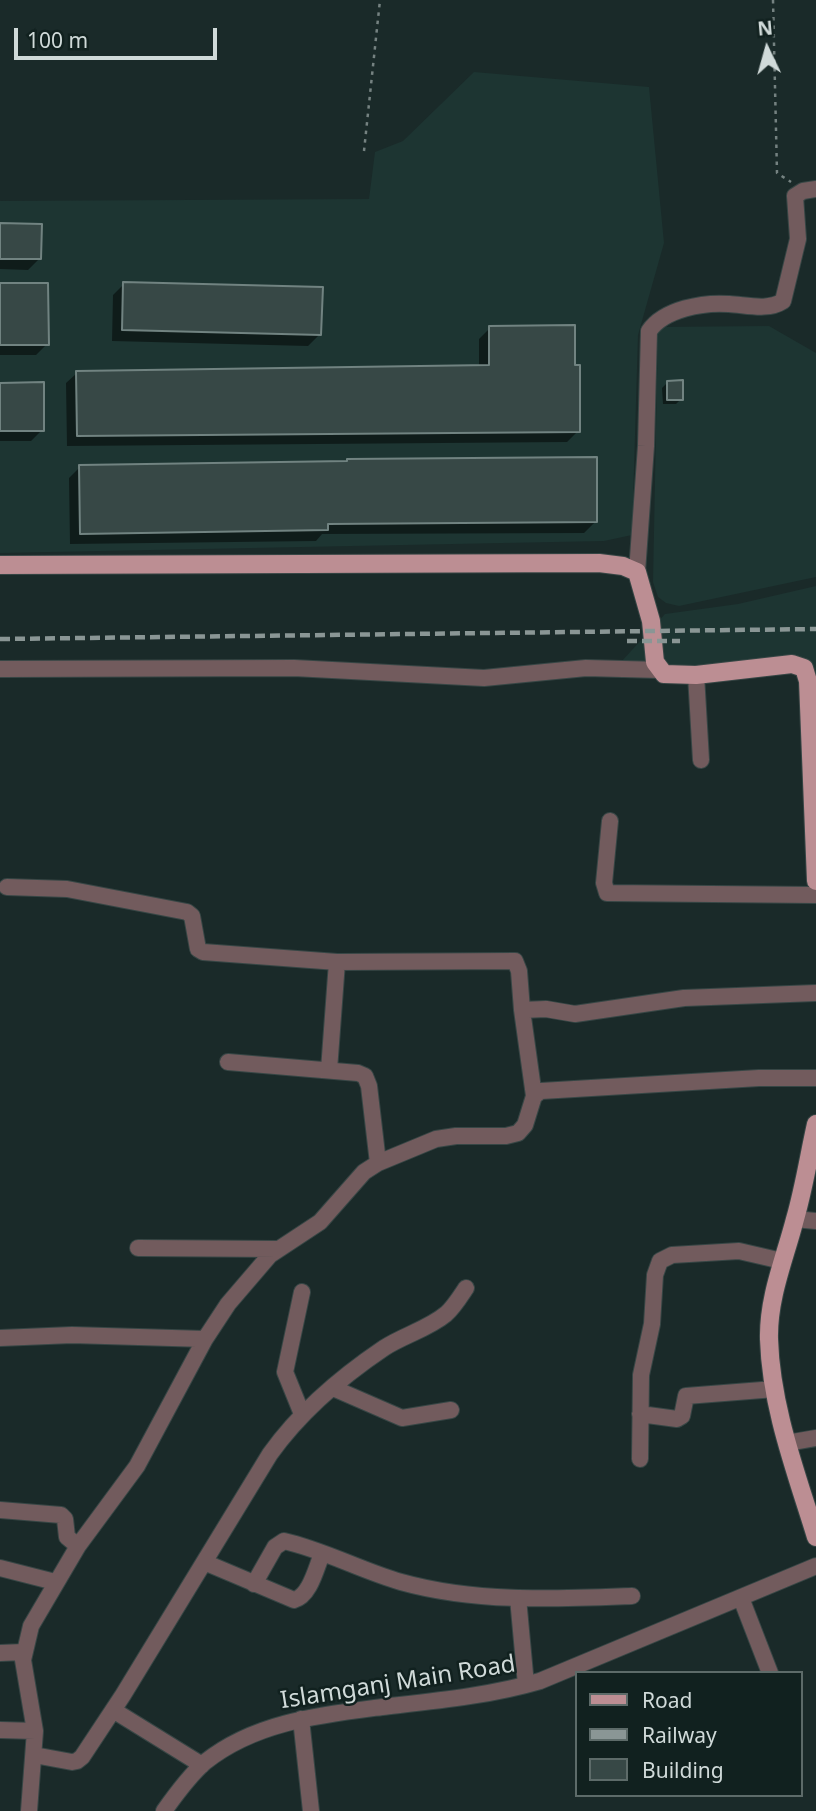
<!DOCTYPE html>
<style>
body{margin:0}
#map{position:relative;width:816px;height:1811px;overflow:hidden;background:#1a2a29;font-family:"Noto Sans",sans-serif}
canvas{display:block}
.legend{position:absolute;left:575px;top:1671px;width:228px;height:126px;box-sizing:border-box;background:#11211f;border:2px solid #5d6b69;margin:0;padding:9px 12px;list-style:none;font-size:21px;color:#d0dad9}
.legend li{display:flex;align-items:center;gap:14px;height:35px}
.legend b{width:35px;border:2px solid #5d6b69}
.north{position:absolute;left:732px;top:14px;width:70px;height:70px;-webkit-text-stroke:5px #11211f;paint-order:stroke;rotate:355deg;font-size:19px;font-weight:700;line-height:28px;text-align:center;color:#d0dad9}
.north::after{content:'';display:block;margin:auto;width:24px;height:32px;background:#d0dad9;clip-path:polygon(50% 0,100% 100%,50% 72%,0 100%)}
.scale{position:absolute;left:14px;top:28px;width:203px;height:32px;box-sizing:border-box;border:4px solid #d0dad9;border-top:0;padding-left:9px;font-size:21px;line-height:24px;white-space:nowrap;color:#d0dad9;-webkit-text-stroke:5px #11211f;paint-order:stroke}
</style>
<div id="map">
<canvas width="816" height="1811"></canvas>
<ul class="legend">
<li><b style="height:9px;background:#bc8e93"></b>Road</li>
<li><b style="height:9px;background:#8a9695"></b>Railway</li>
<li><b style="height:19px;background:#374846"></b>Building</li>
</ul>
<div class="north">N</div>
<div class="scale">100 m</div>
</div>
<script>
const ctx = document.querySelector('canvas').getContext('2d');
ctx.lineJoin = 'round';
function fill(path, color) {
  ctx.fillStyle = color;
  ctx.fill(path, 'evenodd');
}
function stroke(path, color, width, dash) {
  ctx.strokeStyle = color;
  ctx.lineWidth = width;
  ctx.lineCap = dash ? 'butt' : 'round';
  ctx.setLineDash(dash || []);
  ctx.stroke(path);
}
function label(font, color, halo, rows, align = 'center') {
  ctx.font = font + ' "Noto Sans",sans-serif';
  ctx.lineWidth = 5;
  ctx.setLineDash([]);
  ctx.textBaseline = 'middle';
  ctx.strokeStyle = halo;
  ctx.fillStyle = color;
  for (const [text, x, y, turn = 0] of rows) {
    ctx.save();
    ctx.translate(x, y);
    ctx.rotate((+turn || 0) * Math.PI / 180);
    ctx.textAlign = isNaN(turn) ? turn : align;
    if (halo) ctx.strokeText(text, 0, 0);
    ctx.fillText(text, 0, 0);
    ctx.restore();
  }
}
const built = new Path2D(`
 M474 72 649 87 664 243 638 335 632 535 604 541 0 553V201L369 199 375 152 403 141Z
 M769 326 816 353V577L679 606 666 603 658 597 653 582 658 327Z
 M816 586V673L609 675 665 614 738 604Z`);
const shadow = new Path2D(`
 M0 225 39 259 28 270 0 269Z
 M124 284 319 335 308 346 112 341 113 295Z
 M0 285 47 344 36 355H0Z
 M490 328 574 367 578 431 567 442 67 446 66 383 77 373 479 367V339Z
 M668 382 681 399 676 404H663L662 388Z
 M0 385 42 430 31 441H0Z
 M347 460 595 522 584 533 322 534 316 541 70 544 69 478 80 467 345 463Z`);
const building = new Path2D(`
 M0 223 42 224 41 259H0Z
 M123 282 323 287 321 335 122 330Z
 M0 283H48L49 345H0Z
 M575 325V365H580V432L77 436 76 371 489 365V326Z
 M683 380V400H667V381Z
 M44 382V431H0V383Z
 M597 457V522L328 524V530L80 534 79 465 347 461V459Z`);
const path = new Path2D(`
 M773 0 777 173 791 182
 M364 151 380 0`);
const minor = new Path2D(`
 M637 572 646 446 649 331C664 309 703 302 729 304 747 305 768 311 783 301L798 239 795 196 803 191 816 189
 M0 669 294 668 484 678 586 668 660 670
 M696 675 701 760
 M610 821 604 883 607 893 816 895
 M7 887 67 889 187 912 192 916 198 949 203 952 337 962 515 961 519 971 522 1010 534 1096
 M522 1010 546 1009 575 1014 684 998 816 993
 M228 1062 358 1073 365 1076 369 1086 378 1163
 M329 1070 337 962
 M795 1219 816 1221
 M138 1248 278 1249
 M0 1338 72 1335 205 1339
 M333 1388 402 1418 451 1410
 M302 1414 285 1372 302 1292
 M640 1414 677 1419 682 1416 686 1396 775 1389
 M787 1443 816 1438
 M640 1459 641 1375 652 1324 655 1275 660 1261 672 1255 739 1251 782 1261
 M0 1510 61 1515 65 1519 67 1537 78 1546
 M204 1562 294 1600C310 1596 316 1568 322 1554
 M0 1568 55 1582
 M254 1584 275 1547 284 1541C324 1550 362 1571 401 1582 476 1603 556 1599 632 1596
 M518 1598 526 1685
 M741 1598 770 1673
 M0 1653 24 1652
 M113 1710 202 1765
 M301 1719 311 1811
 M0 1730 35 1731
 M34 1755 72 1762 77 1761 82 1757 123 1695 270 1454C300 1412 341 1377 384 1348 404 1335 428 1329 446 1314 454 1307 460 1297 466 1288
 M29 1811 35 1731 23 1660 31 1626 78 1546 137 1466 205 1339 228 1304 270 1255 320 1222 364 1172 378 1163 436 1139 456 1136H506L518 1133 525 1125 534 1096 541 1091 759 1078H816
 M164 1811C176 1794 189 1776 205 1762 255 1722 320 1715 382 1707 435 1701 489 1696 540 1681L816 1566`);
const major = new Path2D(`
 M0 565 599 563 623 566 637 572 651 621 655 662 664 674 696 675 792 664 804 668 808 681 816 881
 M816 1124C809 1155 804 1188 795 1219 785 1258 768 1297 769 1339 771 1407 796 1472 816 1537`);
const rail = new Path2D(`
 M0 639 816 629
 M627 641H680`);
const streetNames = [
 ["Islamganj Main Road",398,1683,-9]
];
fill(built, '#1d3532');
fill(shadow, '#0007');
fill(building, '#374846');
stroke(building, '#718381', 2);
stroke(minor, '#374645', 18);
stroke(major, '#374645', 20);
stroke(path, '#758281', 2.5, [3.5, 5]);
stroke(minor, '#725b5d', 16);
stroke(major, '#bc8e93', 18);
stroke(rail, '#8a9695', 4.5, [10, 5]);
label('24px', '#d0dad9', '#11211f', streetNames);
</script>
